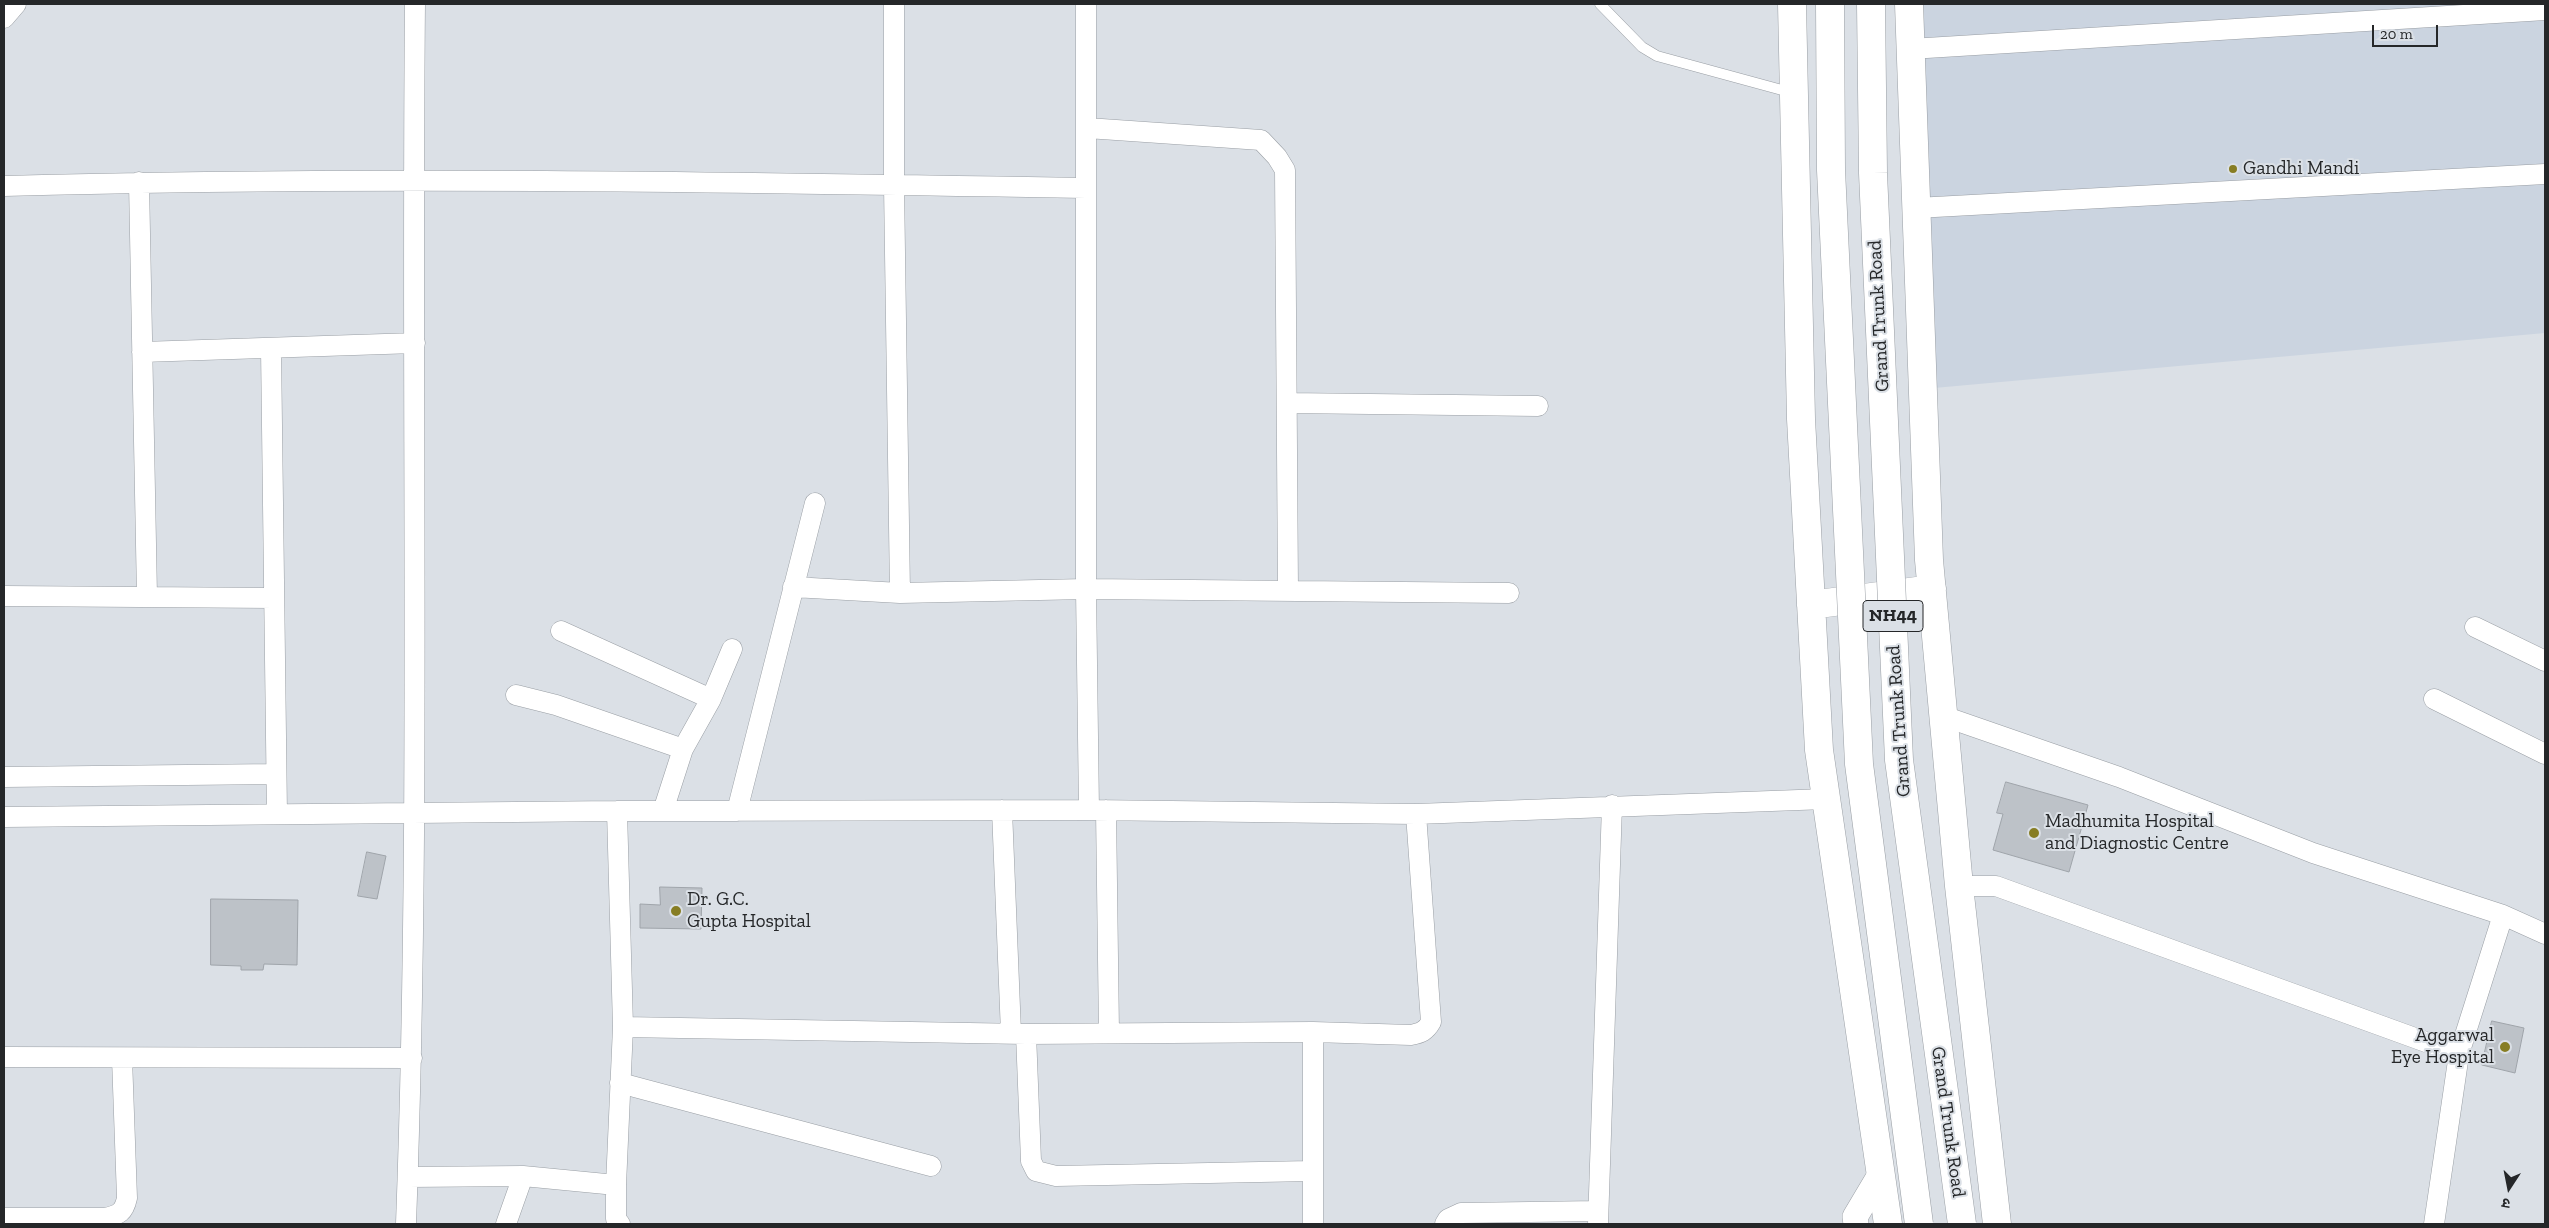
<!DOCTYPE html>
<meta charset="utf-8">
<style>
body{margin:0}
#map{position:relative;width:2549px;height:1228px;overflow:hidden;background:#dbe0e6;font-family:"Zilla Slab","Noto Sans Devanagari",serif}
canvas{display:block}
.frame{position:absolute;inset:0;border:5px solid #252729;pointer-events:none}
.north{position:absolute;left:2484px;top:1163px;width:50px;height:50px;-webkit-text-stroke:4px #dbe0e6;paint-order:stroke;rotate:191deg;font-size:14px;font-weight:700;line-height:20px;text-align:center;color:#252729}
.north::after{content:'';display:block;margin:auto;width:18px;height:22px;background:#252729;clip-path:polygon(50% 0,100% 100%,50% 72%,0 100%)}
.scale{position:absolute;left:2372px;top:25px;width:66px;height:22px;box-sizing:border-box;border:2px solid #252729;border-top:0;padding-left:6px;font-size:15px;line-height:18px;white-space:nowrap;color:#252729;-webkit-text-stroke:4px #dbe0e6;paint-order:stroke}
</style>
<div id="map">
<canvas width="2549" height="1228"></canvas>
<div class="frame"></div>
<div class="north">उ</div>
<div class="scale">20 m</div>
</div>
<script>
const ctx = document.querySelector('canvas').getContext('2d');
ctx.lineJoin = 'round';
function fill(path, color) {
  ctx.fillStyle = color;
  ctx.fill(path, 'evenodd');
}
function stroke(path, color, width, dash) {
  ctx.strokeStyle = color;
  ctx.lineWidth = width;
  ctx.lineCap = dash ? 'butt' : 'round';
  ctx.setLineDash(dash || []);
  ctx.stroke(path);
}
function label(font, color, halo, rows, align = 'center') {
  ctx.font = font + ' "Zilla Slab",serif';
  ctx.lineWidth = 4;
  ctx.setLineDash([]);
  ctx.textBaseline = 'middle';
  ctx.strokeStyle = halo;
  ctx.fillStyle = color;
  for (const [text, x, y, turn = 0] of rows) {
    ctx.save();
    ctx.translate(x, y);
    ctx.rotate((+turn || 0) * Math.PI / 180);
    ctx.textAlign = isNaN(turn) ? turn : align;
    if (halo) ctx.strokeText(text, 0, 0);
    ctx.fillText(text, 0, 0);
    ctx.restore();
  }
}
const built = new Path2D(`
 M1918 4H2545V333L1923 389Z`);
const building = new Path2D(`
 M2006 782 2088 805 2069 872 1993 850 2003 814 1997 813Z
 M367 852 386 856 377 899 358 896Z
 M660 887 702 888 701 929 640 928V904L660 905Z
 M211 899 298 900 297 965 264 964 263 970H241V966L211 965Z
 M2492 1021 2524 1028 2515 1073 2482 1065Z`);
const service = new Path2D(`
 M1600 4 1642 47 1657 56 1793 93`);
const minor = new Path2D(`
 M894 4V185L900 593
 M1086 4V589L1089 810
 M4 18 16 4
 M1910 49 2545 10
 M1087 128 1261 140 1277 157 1285 170 1288 591
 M139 182 147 596
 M4 186C364 176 725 182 1086 188
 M1916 208 2545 174
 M271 348 277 814
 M142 352 415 343
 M1287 403 1538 406
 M793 587 900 593 1086 589 1509 593
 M4 596 274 598
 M2475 627 2545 661
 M561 631 711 699
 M516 695 556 705 683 749
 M2434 699 2545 754
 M1943 716 2119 777 2313 853 2503 915 2545 934
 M4 777 276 774
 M1002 810 1011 1033
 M1106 810 1109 1033
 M617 811 623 1027 616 1185V1219L620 1224
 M663 811 683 749 711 699 732 649
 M737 811 815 503
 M4 817 617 811 1089 810 1416 814 1826 799
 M1959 886H1996L2459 1054
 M623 1027 1026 1034 1313 1032 1411 1035C1421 1033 1426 1031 1431 1022L1416 814
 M1026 1034 1031 1161 1036 1171 1056 1176 1311 1171
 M4 1057 412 1058
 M620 1083 931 1166
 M408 1177 523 1176 616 1185
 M4 1218H105C119 1215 124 1212 127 1198L122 1058
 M406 1224C421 818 411 411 415 4
 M506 1224 523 1176
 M1313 1224V1032
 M1445 1224 1448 1219 1461 1213 1598 1211
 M1598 1224 1612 805
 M2434 1224 2459 1054 2503 915`);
const tertiary = new Path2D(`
 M1856 1224 1855 1217 1880 1175`);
const trunk = new Path2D(`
 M1792 4 1801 419 1819 750 1888 1224
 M1909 4 1929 560 1959 886 1997 1224
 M1811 605 1932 589`);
const motorwayBridge = new Path2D(`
 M1830 4 1831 170 1859 764 1919 1224
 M1871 4 1873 173 1899 760 1962 1224`);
const markers = [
 [2233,169,5,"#877d23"],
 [2034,833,6,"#877d23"],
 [676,911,6,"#877d23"],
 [2505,1047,6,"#877d23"]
];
const shields = [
 [1893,616,60]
];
const shieldNames = [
 ["NH44",1893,616]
];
const poiNames = [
 ["Gandhi Mandi",2243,169],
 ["Madhumita Hospital",2045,822],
 ["and Diagnostic Centre",2045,844],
 ["Dr. G.C.",687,900],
 ["Gupta Hospital",687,922],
 ["Aggarwal",2494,1036,"right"],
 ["Eye Hospital",2494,1058,"right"]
];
const streetNames = [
 ["Grand Trunk Road",1879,316,-93],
 ["Grand Trunk Road",1899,721,-94],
 ["Grand Trunk Road",1948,1122,82]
];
fill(built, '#cbd4e0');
fill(building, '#bdc2c8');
stroke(building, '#9fa4aa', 1);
stroke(service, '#999ea4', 11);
stroke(minor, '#999ea4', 21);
stroke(tertiary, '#999ea4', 26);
stroke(trunk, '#999ea4', 29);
stroke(service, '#fff', 10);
stroke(minor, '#fff', 20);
stroke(tertiary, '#fff', 25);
stroke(trunk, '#fff', 28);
stroke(motorwayBridge, '#999ea4', 29, []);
stroke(motorwayBridge, '#fff', 28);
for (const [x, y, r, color] of markers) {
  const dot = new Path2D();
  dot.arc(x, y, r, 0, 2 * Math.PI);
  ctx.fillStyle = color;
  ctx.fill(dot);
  stroke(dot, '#dbe0e6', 2);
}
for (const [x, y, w] of shields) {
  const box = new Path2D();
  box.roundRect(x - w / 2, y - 15.5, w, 31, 4);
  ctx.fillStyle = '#dbe0e6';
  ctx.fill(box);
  stroke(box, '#252729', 1);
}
label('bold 18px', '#252729', null, shieldNames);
label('19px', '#252729', '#dbe0e6', poiNames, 'left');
label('19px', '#252729', '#dbe0e6', streetNames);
</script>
